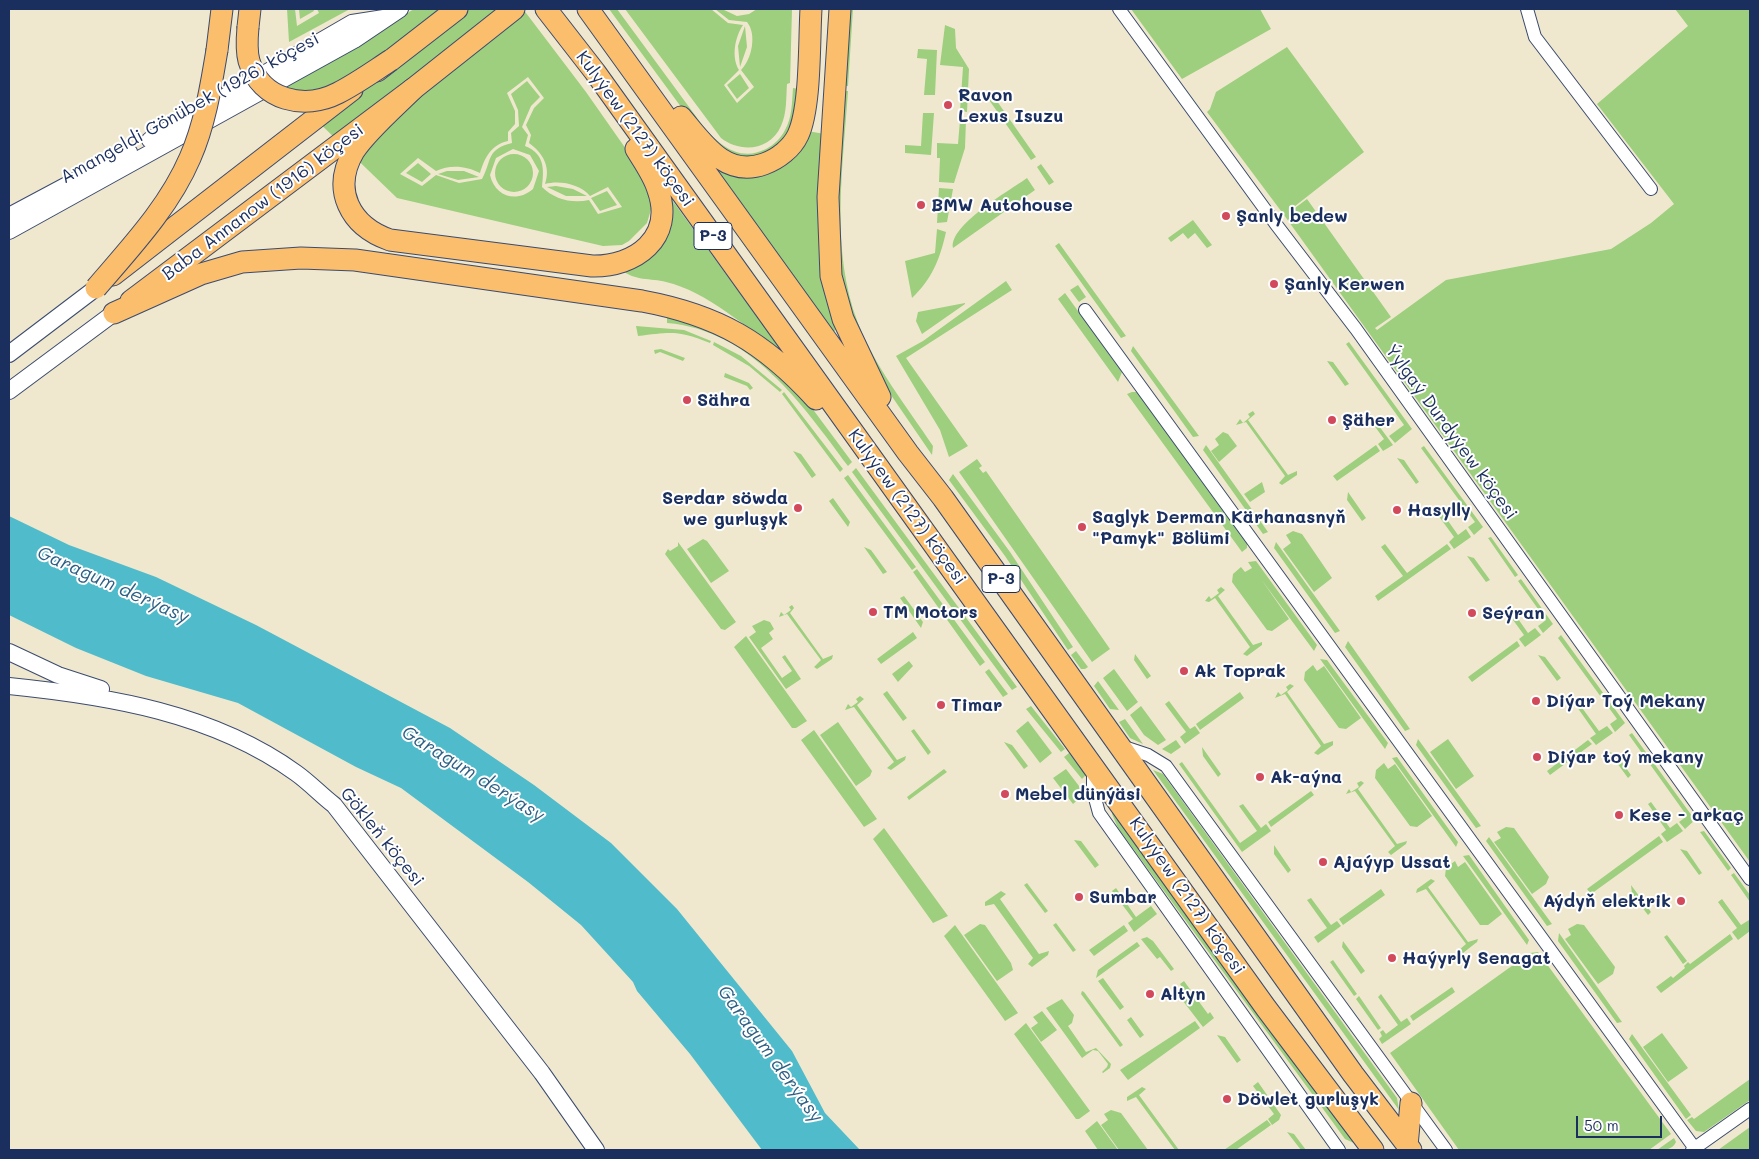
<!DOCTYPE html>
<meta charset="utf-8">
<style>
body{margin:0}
#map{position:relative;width:1759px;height:1159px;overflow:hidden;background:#f0e8ce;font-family:Mali,sans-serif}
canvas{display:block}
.frame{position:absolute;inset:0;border:10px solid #1b2f5e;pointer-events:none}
.scale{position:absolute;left:1576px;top:1116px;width:86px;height:22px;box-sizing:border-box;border:2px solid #1b2f5e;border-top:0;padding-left:6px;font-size:15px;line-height:18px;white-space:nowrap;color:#1b2f5e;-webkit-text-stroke:4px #fff;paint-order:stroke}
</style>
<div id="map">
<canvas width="1759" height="1159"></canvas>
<div class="frame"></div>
<div class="scale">50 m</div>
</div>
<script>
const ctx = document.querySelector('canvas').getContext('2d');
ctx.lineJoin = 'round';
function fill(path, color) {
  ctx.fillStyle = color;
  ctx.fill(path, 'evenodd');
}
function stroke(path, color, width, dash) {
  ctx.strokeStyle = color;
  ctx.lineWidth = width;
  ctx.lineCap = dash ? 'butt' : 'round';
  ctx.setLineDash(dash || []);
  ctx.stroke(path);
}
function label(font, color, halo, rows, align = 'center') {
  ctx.font = font + ' Mali,sans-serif';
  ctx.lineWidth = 4;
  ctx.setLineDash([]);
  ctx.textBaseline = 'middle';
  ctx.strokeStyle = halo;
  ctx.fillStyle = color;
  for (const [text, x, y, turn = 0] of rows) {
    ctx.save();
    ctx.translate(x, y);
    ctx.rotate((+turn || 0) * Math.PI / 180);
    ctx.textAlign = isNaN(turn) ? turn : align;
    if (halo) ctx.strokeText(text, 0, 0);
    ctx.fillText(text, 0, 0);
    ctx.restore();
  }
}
const green = new Path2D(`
 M287 9H295L297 26 319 13 317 9H350L289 42Z
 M299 9H313L314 11 300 19Z
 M414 9H523L586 92 640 169 652 206 647 223 629 241 622 245 603 246 397 198 283 88ZM528 77 544 98 534 108 526 125 531 135 529 143C543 153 551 167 545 184 560 180 580 184 590 196L608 187 622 207 598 214 589 200C572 204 554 199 542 187 544 169 545 154 525 146L528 135 522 127 531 106 540 97 527 81 511 94 518 110 519 126 511 133 512 143C486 149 492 161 482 179L459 183 436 175 422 186 400 174 418 158 436 171C450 164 467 166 480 173 485 157 491 145 508 141V132L515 124V111L507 93ZM513 149 530 155 539 171 533 189C517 203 495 197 490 175L496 158Z
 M609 9H617L703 126C720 146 740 162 766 149 774 145 781 138 785 130 792 118 792 102 793 88L799 89 796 117 782 146 742 161 698 130Z
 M625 9H711L728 23 743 25C735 37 731 57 739 70L724 85 737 103 754 87 741 70C752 59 757 34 747 22L729 20 715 9H722L737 16 749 14 757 9H792L790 83 787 84C786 98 787 113 781 126 770 151 740 153 721 138Z
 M845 9H853L848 86H840Z
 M1131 9H1260L1271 29 1182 79Z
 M1675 9H1750V862L1284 215 1207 112 1210 109 1216 92 1287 47 1364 152 1290 210 1291 211 1307 199 1391 317 1375 328 1377 330 1446 280 1611 249 1651 223 1674 204 1597 104 1688 26Z
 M945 25 955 29 956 48 969 69 967 112 960 111 963 67 940 65Z
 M745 26 747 47 740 67 738 46Z
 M918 49 937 50 935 95H924L927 59 917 58Z
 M740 74 749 88 737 99 727 85Z
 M840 91H848C843 167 830 250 858 323 875 367 907 407 933 446L932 455 880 379 859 344 835 259Z
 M992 94 1036 157 1031 160 987 97Z
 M923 113H934L931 155 905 153V145L921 146Z
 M960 120H966L965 148 954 183 939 182 940 158H937V143L958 144Z
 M807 131 825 134 835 331 832 330 718 171 730 173Z
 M495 173a19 19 0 1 1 38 0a19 19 0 1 1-38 0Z
 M418 163 431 174 422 182 406 173Z
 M1041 164 1054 182 1049 185 1037 167Z
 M447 171H464L479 177 458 180 438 174Z
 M1027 178 1035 190 953 248C949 225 1009 191 1027 178Z
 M556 186 573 189 587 196H566L547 187Z
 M939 188 953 189 947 222 937 223Z
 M607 191 617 205 600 211 591 198Z
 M672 200 781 350V352C748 329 706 291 666 282 651 278 634 281 622 270Z
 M1193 220 1212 245 1207 248 1195 233 1188 239 1183 233 1171 242 1168 238Z
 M937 229 946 232C940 259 932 279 912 298L905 261 935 253Z
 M1059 243 1126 336 1121 338 1055 246Z
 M1006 281 1012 290 906 358 968 446 949 457 940 430 896 356 923 341Z
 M1078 285 1086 297 1079 302 1070 290Z
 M1065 293 1122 372 1118 382 1058 299Z
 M965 303V304L922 334 916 321 918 312Z
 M667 317 684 319 746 346 803 396 852 462 848 466C802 404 751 330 667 323Z
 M636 326 684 330 711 341 710 343C678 330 671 332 638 336Z
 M714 342 741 356 782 390 780 392 749 366 713 345Z
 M1349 342 1412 429 1395 443 1389 436 1404 425 1346 344Z
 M1133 346 1199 436 1193 437 1131 351Z
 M661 349 685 358 683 361 660 352 655 354 654 350Z
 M1327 361 1333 362 1349 384 1345 386Z
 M725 373 749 383 753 388 750 390 747 386 724 377Z
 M784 392 843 469 840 472 782 394Z
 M1132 392H1138L1247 542V548L1242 552 1127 394Z
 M1253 411 1255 414 1248 420 1288 475 1297 471V475L1282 485 1279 483 1285 476 1246 422 1236 425 1240 419 1243 423 1250 417 1248 414Z
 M1368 411 1393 445 1383 451 1378 444 1384 439 1365 413Z
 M1223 432 1228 434 1237 446 1219 462 1211 451 1219 445 1215 439Z
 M1206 445 1268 532 1263 534 1203 450Z
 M1376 445 1380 451 1337 481 1333 476Z
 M1424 446 1483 527 1474 535 1468 527 1475 522 1421 448Z
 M793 451 801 454 816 475 812 478Z
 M1397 458 1404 460 1419 482 1416 484Z
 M977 459 982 466 979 468 983 473 986 471 1110 649 1092 662 959 472Z
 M856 468 1017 687 1012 690 852 472Z
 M953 474 1010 552 1073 647 1068 650 1005 556 949 480Z
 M848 475 916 567 912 570 844 478Z
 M1262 482 1265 492 1250 502 1244 494Z
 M1348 492 1366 518 1362 521 1347 500Z
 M833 498 850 522 848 527 829 501Z
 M1439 508 1458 535 1466 529 1471 537 1454 549 1449 542 1454 537 1435 511Z
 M1293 531 1302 534 1332 578 1314 592 1283 549 1291 543 1286 535Z
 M1491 537 1518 575 1515 577 1488 538Z
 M703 539 707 541 729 571 711 583 687 549Z
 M678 542 736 622 725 630 721 629 665 554 668 549 670 551 678 546Z
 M1276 542 1340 631 1335 633 1274 548Z
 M1385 544 1407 573 1447 544 1451 549 1378 601 1375 596 1403 576 1381 547Z
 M864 547 871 550 887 572 883 574Z
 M1467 556 1474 558 1490 580 1486 582Z
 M1256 561 1317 645 1314 651 1261 579 1289 619 1272 631 1267 630 1232 582 1233 574 1241 567 1245 572 1252 568 1248 562Z
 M917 569 985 662 980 666 913 572Z
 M1521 579 1553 624 1543 633 1538 626 1546 620 1518 581Z
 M1221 587 1225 590 1218 596 1253 645 1262 642V645L1247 656 1243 654 1250 647 1215 598 1209 602 1205 601 1209 596 1211 599 1219 593 1217 590Z
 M904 596 923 622 921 628 900 598Z
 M792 605 794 608 790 613 823 659 833 655 832 659 817 669 814 667 821 660 787 614 779 617 781 612 784 615 791 610 789 607Z
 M1509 606 1528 633 1535 628 1541 635 1525 647 1519 639 1524 635 1505 609Z
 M764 620 770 622 774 629 769 633 773 639 761 648 782 678 792 671 782 657 785 655 801 679 786 689 749 637 756 632 752 626Z
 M913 632 917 638 881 664 877 659Z
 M1561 635 1625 723 1615 732 1610 724 1617 719 1558 638Z
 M746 636 807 721 796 728H792L734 647Z
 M1348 641 1410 729 1405 731 1345 647Z
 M1517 641 1520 646 1472 682 1468 677Z
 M1076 651 1088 667 1085 669H1081L1071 655Z
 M1135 654 1151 676 1147 679 1134 660Z
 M1538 655 1545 657 1561 678 1557 681Z
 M1320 659 1327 660 1388 743 1385 749Z
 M909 661 913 666 898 682 892 674Z
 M1313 665 1317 671 1324 666 1361 718 1346 729 1339 728 1304 680 1305 672Z
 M989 669 1008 694 1003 697 985 672Z
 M1114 669 1138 702 1127 711 1103 678Z
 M1098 681 1119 710 1110 709 1094 686Z
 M1290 684 1294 686 1287 692 1324 744 1333 741V745L1318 755 1314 753 1321 746 1285 694 1275 698 1278 692 1281 695 1288 690 1286 687Z
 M887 691 907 718 903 721 883 694Z
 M1240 692 1244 698 1200 730 1196 724Z
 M860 696 864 699 857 705 897 760 906 756 905 760 891 770 887 768 894 762 854 707 845 710 848 704 851 707 858 702 856 699Z
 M1169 701 1190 729 1195 726 1200 733 1185 744 1180 737 1186 732 1165 704Z
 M1580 705 1599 731 1607 726 1613 733 1596 745 1590 738 1596 734 1577 707Z
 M1031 706 1065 749 1061 752 1026 709Z
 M1141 706 1166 740 1158 745 1144 735 1130 715Z
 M1125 719 1143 744 1130 738 1119 722Z
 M1028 721 1052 753 1040 763 1016 731Z
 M838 722 872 771 870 776 856 786 820 735Z
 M914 729 931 752 928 755 911 731Z
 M814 730 877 819 864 827 801 740Z
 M1632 733 1695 820 1685 829 1679 822 1687 816 1629 735Z
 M1418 739 1481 826 1476 828 1416 745Z
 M1448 739 1474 776 1456 789 1430 752Z
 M1176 740 1181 747 1171 754 1162 749Z
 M1588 740 1592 744 1550 775 1547 771Z
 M1004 742 1012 745 1028 766 1024 769Z
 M1202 747 1221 774 1218 777 1203 756Z
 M1609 752 1616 754 1631 775 1628 778Z
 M1069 753 1086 775 1082 779 1064 757Z
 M1397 757 1458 842 1456 847 1392 758Z
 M1182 762 1240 843 1257 831 1239 806 1243 804 1261 828 1266 824 1271 831 1242 852 1179 764Z
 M1384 763 1388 769 1395 764 1432 816 1417 827 1410 826 1375 778 1376 770Z
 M944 769 947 772 909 800 907 797Z
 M1066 769 1079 786 1082 796 1073 804 1053 778Z
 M1153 770 1163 774 1397 1098 1399 1110Z
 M1361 781 1364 783 1358 789 1397 844 1407 841 1406 844 1391 855 1388 852 1395 846 1355 791 1346 794 1349 789 1351 792 1359 787 1357 783Z
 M1311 791 1314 795 1271 827 1268 822Z
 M1651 802 1670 828 1677 823 1683 831 1667 842 1661 834 1666 830 1648 804Z
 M1113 811 1356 1144 1345 1139 1118 828 1112 814Z
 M1506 827 1514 828 1549 877 1546 884 1532 894 1494 842 1501 838 1497 832Z
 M884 828 948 916 933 923 873 839Z
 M1704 831 1731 868 1728 871 1700 832Z
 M1659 836 1663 842 1591 894 1587 889Z
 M1489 837 1552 924 1547 926 1486 841Z
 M1074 840 1081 841 1099 865 1095 868Z
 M1274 845 1291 870 1288 873 1274 854Z
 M1680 849 1687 851 1702 873 1699 875Z
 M1469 855 1529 940 1527 945 1463 856Z
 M1455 861 1458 867 1465 862 1502 914 1488 925H1480L1445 876 1446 868Z
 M1734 873 1750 895V902L1731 875Z
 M1431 879 1435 881 1428 887 1468 942 1478 939 1477 942 1463 953 1459 950 1466 944 1426 889 1416 893 1417 889Z
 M1027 883 1048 911 1045 913 1024 885Z
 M1631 885 1651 912 1648 915 1632 894Z
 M1116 888 1136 917 1151 906 1157 914 1134 932 1128 923 1133 919 1112 891Z
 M1381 889 1385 895 1343 925 1339 919Z
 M1001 891 1006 894 1000 899 1039 954 1049 951 1048 955 1032 967 1028 964 1033 958 994 904 985 906V902Z
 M1311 898 1331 925 1337 921 1341 926 1318 943 1314 937 1327 928 1307 900Z
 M1722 899 1741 925 1749 920 1750 931 1738 940 1732 932 1737 928 1718 902Z
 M1056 923 1076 950 1073 952 1053 925Z
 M980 924 985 925 1011 963 1013 970 997 981 964 935Z
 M1577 924 1584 925 1615 967 1613 974 1598 984 1565 939 1571 935 1568 929Z
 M955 925 1018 1013 1005 1021 1003 1018 944 936Z
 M1124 925 1128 931 1094 956 1089 950Z
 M1559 933 1622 1022 1617 1023 1558 941Z
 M1730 934 1733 939 1661 993 1656 987 1671 976 1673 978 1685 968 1684 966 1688 962 1690 964Z
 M1667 935 1687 961 1683 964 1664 937Z
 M1147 937 1153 941 1174 969 1171 971 1160 957 1157 959 1141 939Z
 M1343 941 1365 971 1361 974 1342 947Z
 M1137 942 1140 946 1096 978 1098 970Z
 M1538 952 1671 1134 1649 1150H1459L1390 1053 1530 953Z
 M1333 960 1357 994 1354 996 1330 962Z
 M1103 978 1124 1007 1120 1010 1098 981Z
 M1184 981 1208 1014 1210 1012 1214 1018 1203 1027 1183 1001 1189 996 1180 984Z
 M1452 987 1455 992 1413 1021 1410 1016Z
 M1082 991 1084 992 1123 1045 1120 1047 1081 994Z
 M1381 994 1401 1022 1407 1018 1411 1024 1382 1044 1379 1039 1382 1036 1380 1032 1383 1030 1386 1034 1398 1025 1378 997Z
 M1359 996 1381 1028 1378 1030 1356 999Z
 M1062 999 1074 1015 1072 1023 1068 1026 1086 1052 1096 1048 1111 1064 1110 1068 1103 1073 1102 1072 1107 1067 1108 1064 1098 1051 1093 1050 1082 1058 1046 1008Z
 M1042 1011 1057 1030 1041 1042 1031 1028 1038 1023 1033 1017Z
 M1131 1017 1144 1035 1140 1038 1127 1020Z
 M1195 1021 1200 1028 1128 1080 1120 1070Z
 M1026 1023 1090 1111 1079 1119H1076L1014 1034Z
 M1662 1033 1688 1068 1668 1082 1643 1047Z
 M1632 1034 1691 1115 1686 1119 1629 1039Z
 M1217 1035 1225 1037 1241 1060 1237 1063Z
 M1750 1079V1100L1704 1132 1696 1131 1687 1120 1692 1117 1694 1119Z
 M1258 1082 1281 1115 1279 1120 1272 1125 1268 1119 1274 1114 1253 1086Z
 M1142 1087 1146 1089 1139 1095 1179 1150H1175L1136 1097 1127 1101V1097Z
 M1111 1110 1121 1113 1148 1150H1119L1101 1125 1108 1120 1104 1114Z
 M1267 1120 1271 1125 1236 1150H1224Z
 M1097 1121 1118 1150H1098L1085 1131Z
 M1750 1127V1150H1718Z
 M1287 1132 1294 1134 1306 1150H1301Z
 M1674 1138 1676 1142C1672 1150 1665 1150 1657 1150Z`);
const water = new Path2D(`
 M9 516 69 545 156 577 256 625 450 728 534 785 611 843 677 909 792 1051 825 1113 860 1150H762L690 1054 637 991 633 982 581 925 528 882 401 788 356 767 238 703 146 676 76 648 9 615Z`);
const minor = new Path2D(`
 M1119 9 1275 223 1356 329 1750 879
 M1527 9 1535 37 1651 189
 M1085 310 1696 1150
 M1121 746 1148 755 1166 766 1446 1150
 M1093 770V791L1099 813 1339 1150
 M1692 1150 1750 1109`);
const tertiary = new Path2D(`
 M150 140 352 23 384 18
 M9 216 129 152
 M9 231 354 40 400 9
 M9 354 96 288
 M9 391 114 313
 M9 652 58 675 101 689
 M9 686C108 696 213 713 296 773 310 783 321 795 334 805L542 1073 596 1150`);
const primary = new Path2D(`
 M377 71 457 9
 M113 275 352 90
 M131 301 413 89 514 9`);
const trunk = new Path2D(`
 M546 9 595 72 1266 1008 1373 1150
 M588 9 908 453 943 498 1353 1074 1411 1150
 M840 9 828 197 831 276 843 319 880 397
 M248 27 250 9
 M217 50 222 9
 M413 89C396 106 367 131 354 151 331 190 350 226 390 240L592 266C635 267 675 238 658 190 654 176 644 162 636 149
 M681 117C703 143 725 178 764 164 778 159 792 148 798 135 811 107 809 41 811 9
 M114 313 201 274 242 262 301 258 355 260 642 301C718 315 764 342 816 399
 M1407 1146 1411 1103`);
const trunkBridge = new Path2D(`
 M248 27C247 38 246 50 249 61 261 101 305 110 338 93 356 84 374 71 391 60
 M96 288C131 247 169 207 190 158 205 124 211 86 217 50`);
const markers = [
 [948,105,5,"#d1495b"],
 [921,205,5,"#d1495b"],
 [1226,216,5,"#d1495b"],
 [1274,284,5,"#d1495b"],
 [687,400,5,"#d1495b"],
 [1332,420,5,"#d1495b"],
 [798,508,5,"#d1495b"],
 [1397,510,5,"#d1495b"],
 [1082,527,5,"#d1495b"],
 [873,612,5,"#d1495b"],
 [1472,613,5,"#d1495b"],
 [1184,671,5,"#d1495b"],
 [1536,701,5,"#d1495b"],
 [941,705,5,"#d1495b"],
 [1537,757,5,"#d1495b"],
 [1260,777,5,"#d1495b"],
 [1005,794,5,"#d1495b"],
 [1619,815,5,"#d1495b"],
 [1323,862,5,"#d1495b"],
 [1079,897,5,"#d1495b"],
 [1681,901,5,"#d1495b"],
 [1392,958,5,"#d1495b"],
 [1150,994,5,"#d1495b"],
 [1227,1099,5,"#d1495b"]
];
const shields = [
 [713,236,38],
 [1001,579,38]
];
const shieldNames = [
 ["P-3",713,236],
 ["P-3",1001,579]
];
const poiNames = [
 ["Ravon",958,95],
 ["Lexus Isuzu",958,116],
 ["BMW Autohouse",931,205],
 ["Şanly bedew",1236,216],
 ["Şanly Kerwen",1284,284],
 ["Sähra",697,400],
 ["Şäher",1342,420],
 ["Serdar söwda",788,498,"right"],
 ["we gurluşyk",788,519,"right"],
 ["Hasylly",1407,510],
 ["Saglyk Derman Kärhanasnyň",1092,517],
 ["\"Pamyk\" Bölümi",1092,538],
 ["TM Motors",883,612],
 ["Seýran",1482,613],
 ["Ak Toprak",1194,671],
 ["Diýar Toý Mekany",1546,701],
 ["Timar",951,705],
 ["Diýar toý mekany",1547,757],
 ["Ak-aýna",1270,777],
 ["Mebel dünýäsi",1015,794],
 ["Kese - arkaç",1629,815],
 ["Ajaýyp Ussat",1333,862],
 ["Sumbar",1089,897],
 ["Aýdyň elektrik",1671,901,"right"],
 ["Haýyrly Senagat",1402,958],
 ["Altyn",1160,994],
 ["Döwlet gurluşyk",1237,1099]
];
const streetNames = [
 ["Amangeldi Gönübek (1926) köçesi",190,108,-29],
 ["Kulyýew (2127) köçesi",635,129,54],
 ["Baba Annanow (1916) köçesi",263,202,-37],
 ["Ýylgaý Durdyýew köçesi",1451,432,54],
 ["Kulyýew (2127) köçesi",907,507,54],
 ["Gökleň köçesi",382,837,51],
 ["Kulyýew (2127) köçesi",1187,896,55]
];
const waterNames = [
 ["Garagum derýasy",113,585,24],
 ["Garagum derýasy",473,774,32],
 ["Garagum derýasy",770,1054,54]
];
fill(green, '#9dcf7e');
fill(water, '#50bccb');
stroke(minor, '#3b4b6f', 14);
stroke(tertiary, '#3b4b6f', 18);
stroke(primary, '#3b4b6f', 23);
stroke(trunk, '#3b4b6f', 23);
stroke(minor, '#fff', 12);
stroke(tertiary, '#fff', 16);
stroke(primary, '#fabe6d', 21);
stroke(trunk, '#fabe6d', 21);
stroke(trunkBridge, '#3b4b6f', 23, []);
stroke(trunkBridge, '#fabe6d', 21);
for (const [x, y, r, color] of markers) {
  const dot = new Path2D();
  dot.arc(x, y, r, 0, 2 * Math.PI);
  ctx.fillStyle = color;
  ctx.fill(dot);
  stroke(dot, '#fff', 2);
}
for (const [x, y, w] of shields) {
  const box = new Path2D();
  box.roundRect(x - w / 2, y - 13.5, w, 27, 4);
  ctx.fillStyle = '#fff';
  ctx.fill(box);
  stroke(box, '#1b2f5e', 1);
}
label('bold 16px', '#1b2f5e', null, shieldNames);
label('bold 18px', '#1b2f5e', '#fff', poiNames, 'left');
label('18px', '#1b2f5e', '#fff', streetNames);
label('italic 19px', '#2e6084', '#fff', waterNames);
</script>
